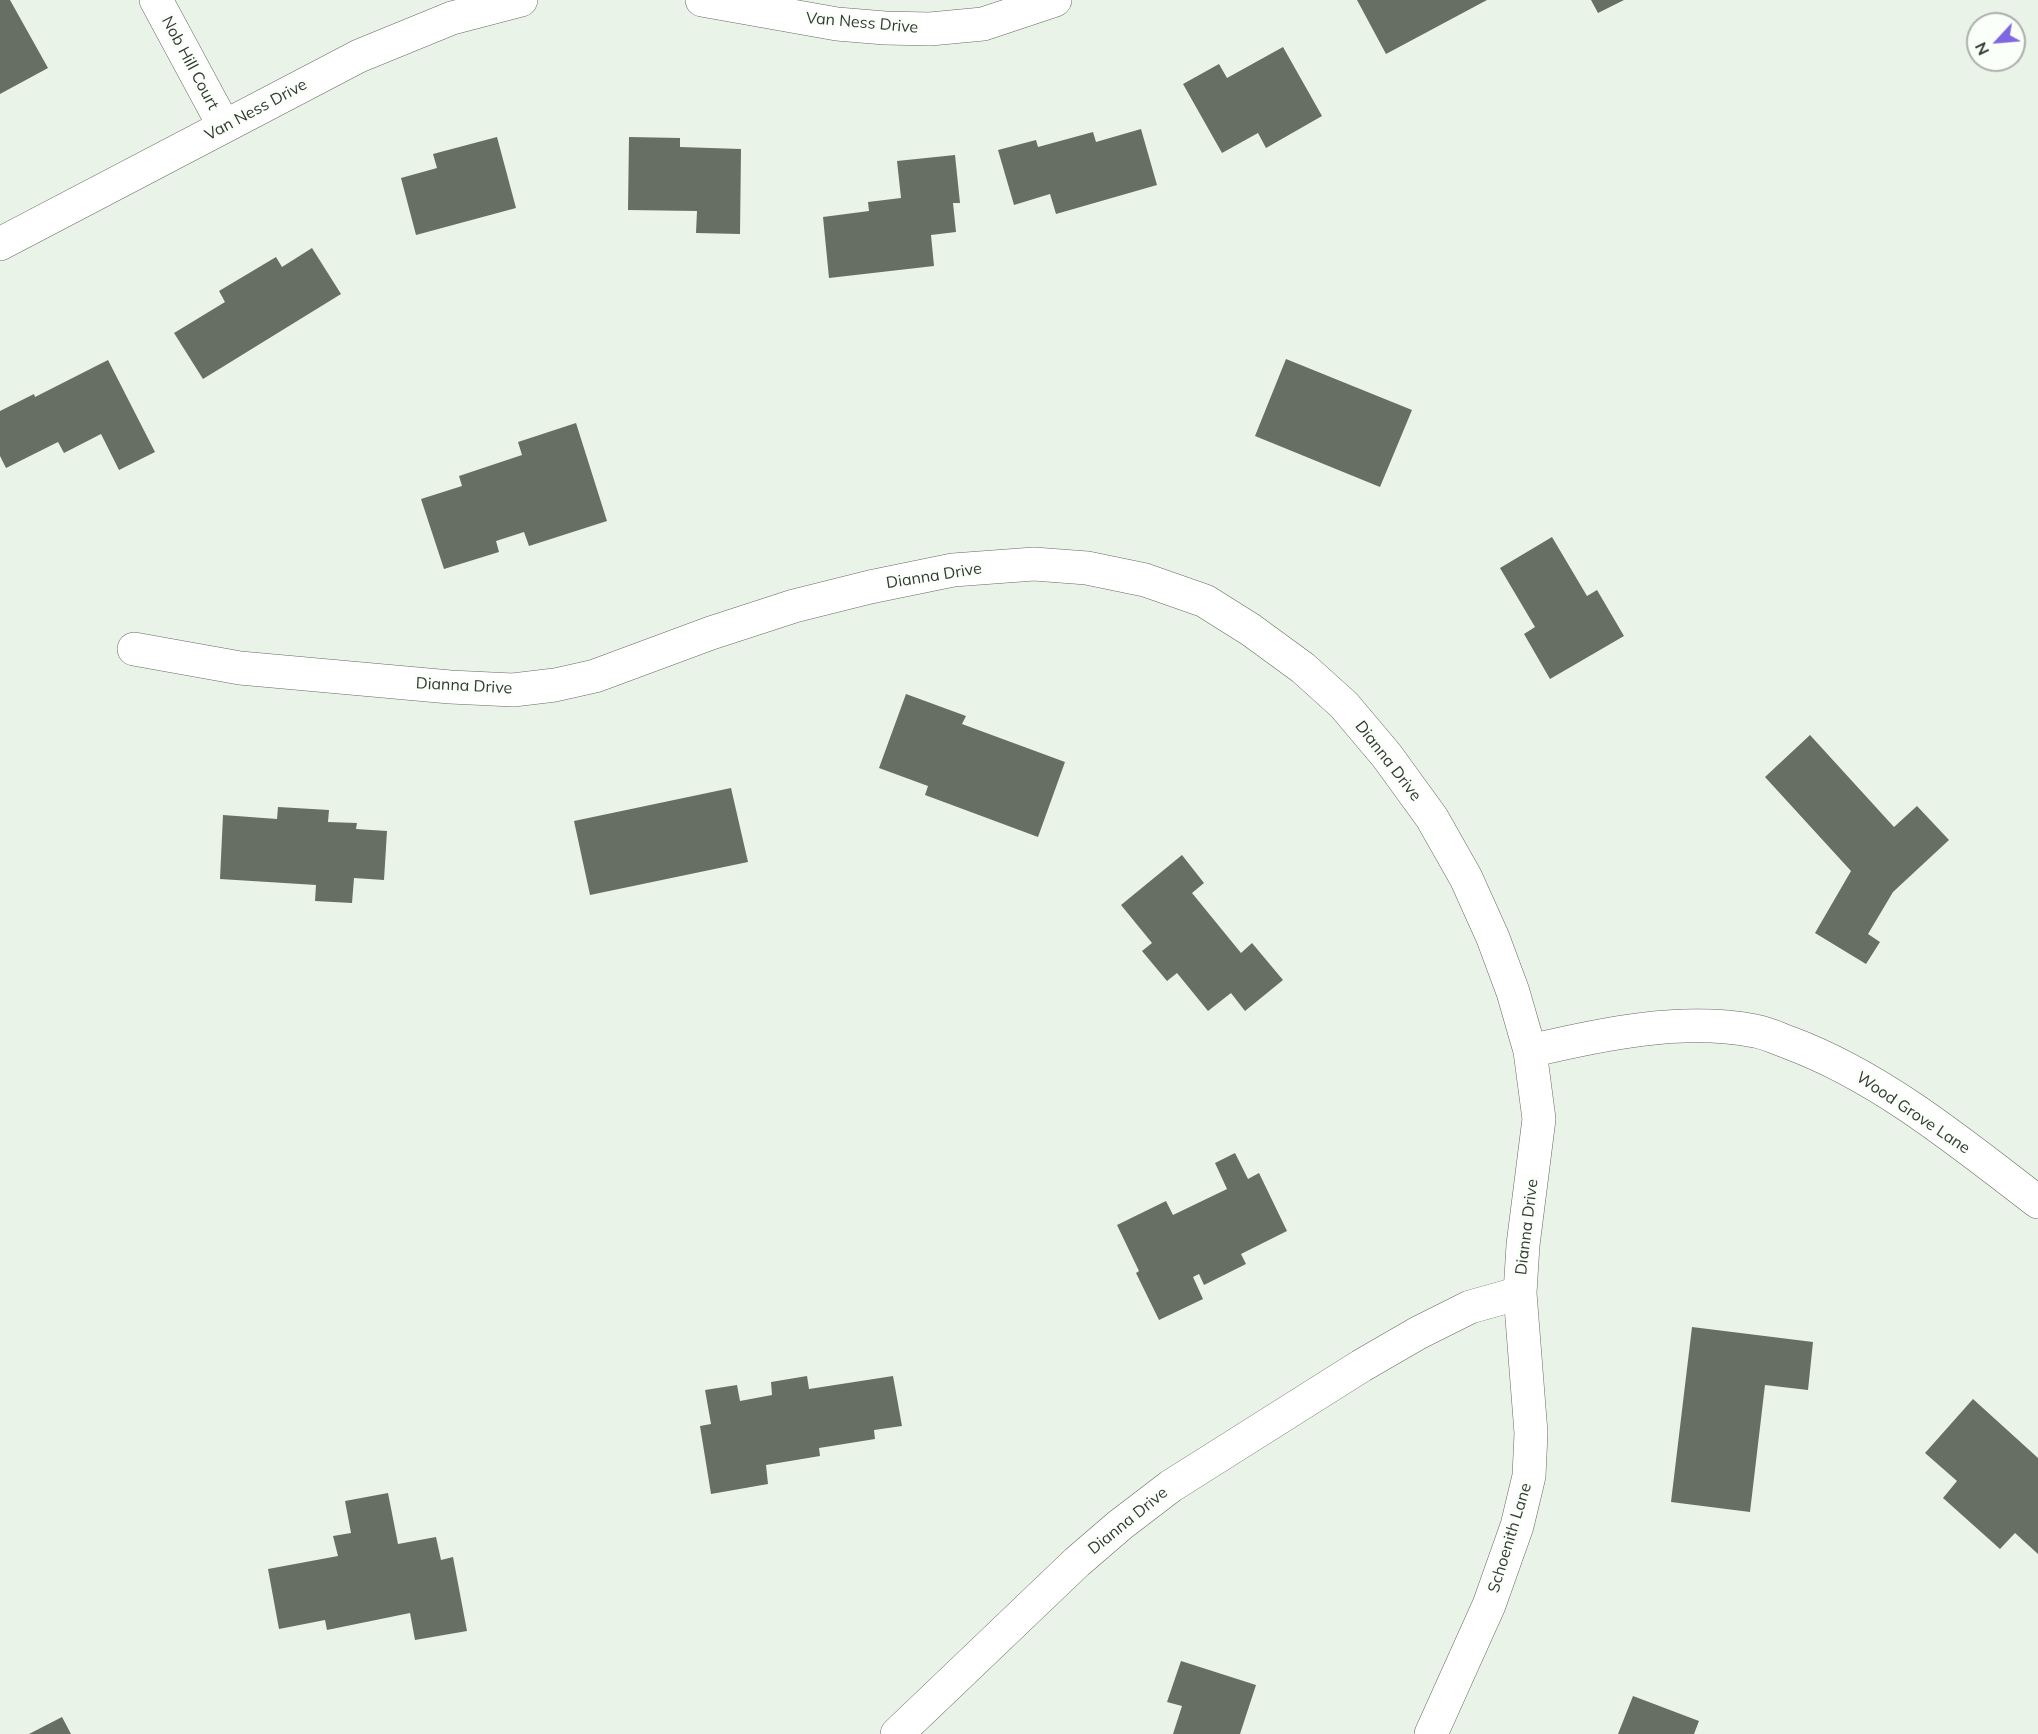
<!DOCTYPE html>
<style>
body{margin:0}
#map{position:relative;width:2038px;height:1734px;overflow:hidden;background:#eaf3e8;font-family:Mulish,sans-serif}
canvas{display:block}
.north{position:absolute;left:1966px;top:12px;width:60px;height:60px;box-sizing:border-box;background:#fbfffa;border:2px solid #acb0ab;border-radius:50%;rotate:244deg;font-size:16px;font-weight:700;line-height:24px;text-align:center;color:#353934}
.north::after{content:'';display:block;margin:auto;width:21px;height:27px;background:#7f67e3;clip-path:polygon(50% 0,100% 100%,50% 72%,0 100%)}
</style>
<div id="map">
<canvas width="2038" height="1734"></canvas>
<div class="north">N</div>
</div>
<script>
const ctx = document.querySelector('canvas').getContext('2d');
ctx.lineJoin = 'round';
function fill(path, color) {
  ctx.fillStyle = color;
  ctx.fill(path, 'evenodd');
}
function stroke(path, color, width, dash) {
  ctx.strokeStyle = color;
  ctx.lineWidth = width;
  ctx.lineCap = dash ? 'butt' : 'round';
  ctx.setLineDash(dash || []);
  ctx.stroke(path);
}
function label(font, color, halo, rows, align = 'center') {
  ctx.font = font + ' Mulish,sans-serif';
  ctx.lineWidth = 6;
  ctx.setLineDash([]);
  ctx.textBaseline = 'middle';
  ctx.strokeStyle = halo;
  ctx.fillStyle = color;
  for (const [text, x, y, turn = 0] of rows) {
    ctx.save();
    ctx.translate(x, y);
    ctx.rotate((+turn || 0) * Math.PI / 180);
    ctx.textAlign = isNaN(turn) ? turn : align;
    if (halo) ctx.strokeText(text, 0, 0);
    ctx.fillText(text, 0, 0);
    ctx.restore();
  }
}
const building = new Path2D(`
 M0 0H10L48 68 0 94Z
 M1357 0H1487L1386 54Z
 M1591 0H1624L1598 13Z
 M1283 47 1322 116 1266 148 1258 133 1222 153 1183 84 1219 64 1227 78Z
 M1141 129 1157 185 1056 214 1050 194 1014 205 998 150 1036 140 1038 147 1093 132 1096 142Z
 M497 137 516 208 416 235 401 178 437 168 433 154Z
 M629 137 680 138V147L741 149 740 234 696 233 697 211 628 210Z
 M955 155 960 203H953L956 232 931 235 934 266 829 278 823 217 869 211 868 202 901 198 897 161Z
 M312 248 341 294 203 379 174 333 225 302 219 291 276 257 282 267Z
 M1286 359 1412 410 1380 487 1255 436Z
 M108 360 155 452 119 470 101 434 64 453 58 442 6 468 0 456V411L34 394 35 397Z
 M576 423 607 521 529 546 524 532 496 541 499 552 444 569 421 499 462 486 459 476 522 455 518 442Z
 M1552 537 1587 596 1597 590 1624 636 1550 679 1524 634 1535 627 1500 568Z
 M906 694 966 716 962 724 1065 762 1038 837 925 795 928 786 879 768Z
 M1810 735 1894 827 1917 806 1949 840 1893 892 1868 934 1880 942 1866 964 1815 933 1851 871 1765 777Z
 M731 788 748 862 590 895 574 821Z
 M278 807 329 810 328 822 357 823 356 829 387 831 384 880 354 878 352 903 315 901 316 885 220 879 223 815 277 819Z
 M1182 855 1204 883 1192 893 1241 953 1252 943 1283 980 1245 1011 1231 993 1208 1011 1177 973 1167 981 1142 951 1152 943 1121 905Z
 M1235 1153 1248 1179 1259 1173 1287 1231 1241 1254 1246 1264 1204 1285 1199 1274 1193 1277 1203 1299 1159 1320 1136 1273 1139 1271 1117 1225 1166 1201 1173 1215 1227 1189 1215 1163Z
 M1692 1327 1813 1342 1808 1390 1765 1385 1750 1512 1671 1502Z
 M807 1376 809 1389 893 1376 902 1426 874 1430 875 1439 819 1448 820 1456 766 1465 768 1484 711 1494 700 1426 711 1424 705 1390 737 1385 740 1401 772 1395 771 1382Z
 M1973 1399 2038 1458V1554L2015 1533 2000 1549 1943 1498 1957 1481 1925 1453Z
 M388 1493 398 1544 436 1537 441 1560 453 1557 467 1631 415 1640 410 1613 327 1630 325 1620 279 1629 268 1569 338 1556 333 1536 351 1533 345 1501Z
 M1181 1661 1256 1685 1240 1734H1173L1182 1706 1167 1702Z
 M1633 1696 1699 1721 1694 1734H1618Z
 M62 1717 71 1734H29Z`);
const street = new Path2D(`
 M156 0 224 126
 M702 0 837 24 885 28 930 29 983 24 1055 0
 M0 244 359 56 452 18 521 0
 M134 649 240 668 450 687 513 690 555 685 595 676 711 633 794 606 870 587 953 570 1034 564 1087 568 1145 580 1205 601 1251 630 1303 668 1344 705 1387 756 1432 818 1466 878 1493 938 1513 992 1530 1051 1539 1119 1523 1245 1520 1293 1531 1433 1529 1476 1517 1526 1489 1605 1431 1734
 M1530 1051C1602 1034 1682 1017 1755 1031 1767 1033 1779 1039 1790 1043 1881 1077 1961 1143 2038 1202
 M897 1734 1077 1562 1120 1525 1171 1486 1361 1366 1418 1333 1470 1307 1520 1293`);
const streetNames = [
 ["Van Ness Drive",862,23,5],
 ["Nob Hill Court",190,63,62],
 ["Van Ness Drive",256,110,-28],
 ["Dianna Drive",934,576,-9],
 ["Dianna Drive",464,686,3],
 ["Dianna Drive",1388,761,52],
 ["Wood Grove Lane",1913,1113,34],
 ["Dianna Drive",1527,1227,-83],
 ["Dianna Drive",1128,1521,-39],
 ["Schoenith Lane",1510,1538,-73]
];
fill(building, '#676f65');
stroke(street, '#646b61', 34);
stroke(street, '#fff', 33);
label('16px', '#353934', '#fbfffa', streetNames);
</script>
